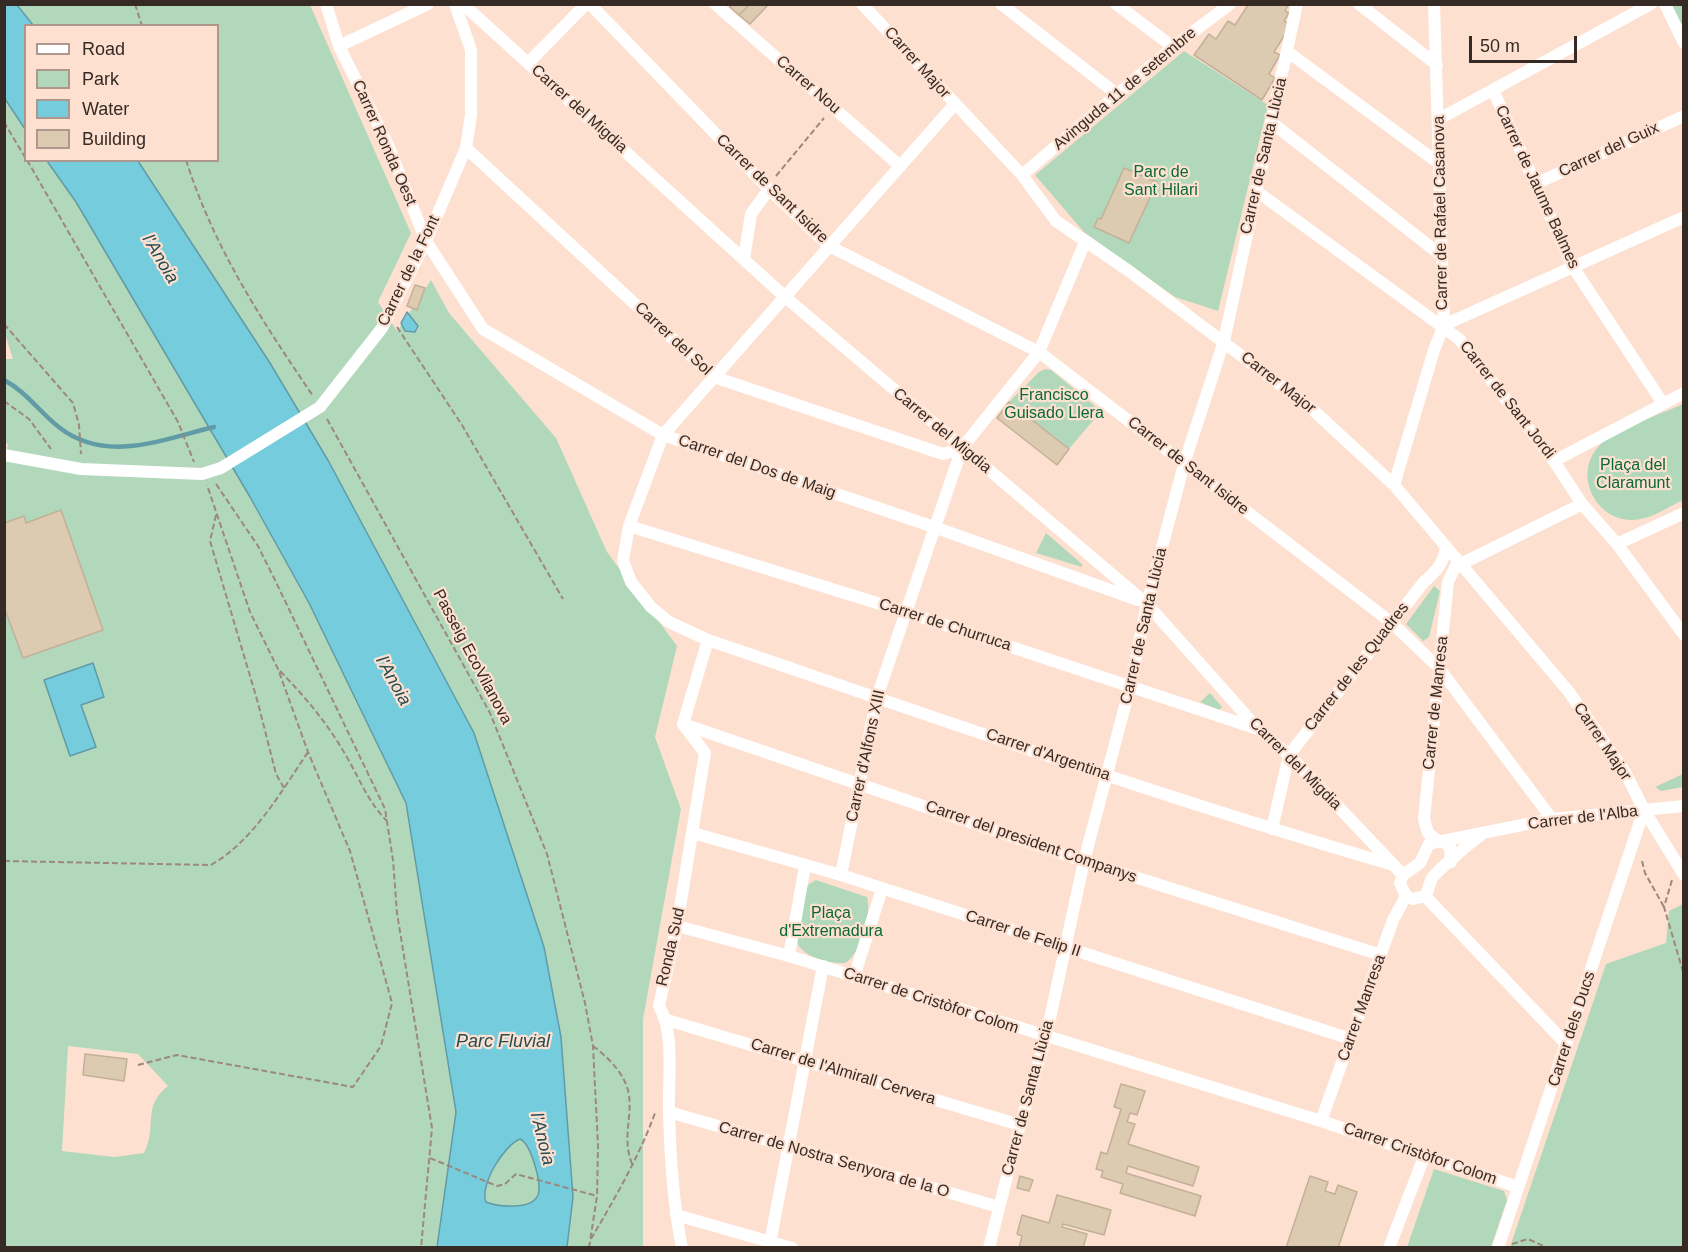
<!DOCTYPE html>
<meta charset="utf-8">
<style>
body{margin:0}
#map{position:relative;width:1688px;height:1252px;overflow:hidden;background:#fee0d0;font-family:Helvetica,sans-serif}
canvas{display:block}
.frame{position:absolute;inset:0;border:6px solid #362a25;pointer-events:none}
.legend{position:absolute;left:24px;top:24px;width:195px;height:138px;box-sizing:border-box;background:#fee0d0;border:2px solid #ae978c;margin:0;padding:8px 10px;list-style:none;font-size:18px;color:#362a25}
.legend li{display:flex;align-items:center;gap:12px;height:30px}
.legend b{width:30px;border:2px solid #ae978c}
.scale{position:absolute;left:1469px;top:36px;width:108px;height:27px;box-sizing:border-box;border:3px solid #362a25;border-top:0;padding-left:8px;font-size:18px;line-height:21px;white-space:nowrap;color:#362a25;-webkit-text-stroke:4px #fee0d0;paint-order:stroke}
</style>
<div id="map">
<canvas width="1688" height="1252"></canvas>
<div class="frame"></div>
<ul class="legend">
<li><b style="height:8px;background:#fff"></b>Road</li>
<li><b style="height:16px;background:#b2d8bb"></b>Park</li>
<li><b style="height:16px;background:#74ccdc"></b>Water</li>
<li><b style="height:16px;background:#dccab1"></b>Building</li>
</ul>
<div class="scale">50 m</div>
</div>
<script>
const ctx = document.querySelector('canvas').getContext('2d');
ctx.lineJoin = 'round';
function fill(path, color) {
  ctx.fillStyle = color;
  ctx.fill(path, 'evenodd');
}
function stroke(path, color, width, dash) {
  ctx.strokeStyle = color;
  ctx.lineWidth = width;
  ctx.lineCap = dash ? 'butt' : 'round';
  ctx.setLineDash(dash || []);
  ctx.stroke(path);
}
function label(font, color, halo, rows, align = 'center') {
  ctx.font = font + ' Helvetica,sans-serif';
  ctx.lineWidth = 4.5;
  ctx.setLineDash([]);
  ctx.textBaseline = 'middle';
  ctx.strokeStyle = halo;
  ctx.fillStyle = color;
  for (const [text, x, y, turn = 0] of rows) {
    ctx.save();
    ctx.translate(x, y);
    ctx.rotate((+turn || 0) * Math.PI / 180);
    ctx.textAlign = isNaN(turn) ? turn : align;
    if (halo) ctx.strokeText(text, 0, 0);
    ctx.fillText(text, 0, 0);
    ctx.restore();
  }
}
const green = new Path2D(`
 M17 5H310L411 233 378 302 397 331 431 280 449 313 556 438 607 552 677 646 655 737 681 809 643 1019V1247H567L573 1197 561 1036 544 947 329 462 270 363 138 161 218 160V26L33 25Z
 M1670 5H1683V31Z
 M1184 51 1268 105 1218 311 1175 297 1084 232 1035 175Z
 M4 99 25 129 26 160 47 161 76 202 250 497 309 603 406 803 457 1112 437 1247H5L4 464 8 444 4 442V359H13L4 331ZM68 1046 138 1054 168 1086C141 1107 158 1126 144 1153L114 1157 62 1151Z
 M1045 369 1051 370 1101 411 1069 449 1009 402 1039 372Z
 M1683 404V500C1668 507 1650 520 1632 520 1596 520 1573 476 1598 447 1614 428 1660 415 1683 404Z
 M1046 533 1082 564V567L1036 553Z
 M1434 586 1440 591 1429 637 1423 641 1406 624Z
 M1210 693 1222 707 1219 710 1200 702Z
 M1683 774V787L1661 791 1655 787Z
 M816 880 867 897C872 914 861 954 845 963 829 964 801 957 796 940L805 889 809 884Z
 M1681 905 1684 906 1683 1247H1510L1606 964 1666 943 1669 911Z
 M520 1139C531 1144 542 1183 538 1194 532 1210 498 1207 486 1202 479 1186 504 1146 520 1139Z
 M1434 1169 1504 1191 1507 1200 1491 1247H1407Z`);
const water = new Path2D(`
 M4 5H17L33 25 26 26 25 129 5 99Z
 M47 161H138L270 363 329 462 474 733 544 947 561 1037 573 1197 567 1247H437L456 1112 406 803 309 603 250 497 76 202ZM520 1139C531 1144 542 1183 538 1195 532 1210 498 1207 486 1202 479 1186 504 1145 520 1139Z
 M407 312 418 326 415 332 405 331 401 323Z
 M93 663 104 697 81 705 96 747 70 756 44 680Z`);
const stream = new Path2D(`
 M4 380C27 392 40 413 60 428 107 464 164 439 214 427`);
const building = new Path2D(`
 M732 4H750L739 15 730 7Z
 M750 4H769L750 24 739 15Z
 M1252 4H1289L1285 11 1289 13 1284 21 1289 24 1288 30 1274 52 1280 55 1269 74 1275 78 1262 100 1194 55 1209 34 1216 39 1228 21 1235 25 1248 5Z
 M1124 168 1157 182 1129 243 1094 227 1098 218 1101 219Z
 M415 285 425 288 417 310 407 306Z
 M1009 402 1069 449 1057 465 997 418Z
 M61 510 103 630 23 658 4 607V523L24 516 26 523Z
 M85 1054 127 1059 124 1081 83 1075Z
 M1121 1084 1145 1091 1137 1115 1130 1113 1127 1122 1135 1124 1128 1144 1199 1167 1193 1186 1128 1166 1126 1173 1201 1196 1195 1216 1120 1193 1123 1184 1101 1177 1103 1171 1096 1169 1101 1152 1107 1154 1121 1109 1114 1107Z
 M1020 1176 1033 1180 1029 1191 1017 1188Z
 M1310 1176 1328 1182 1325 1191 1335 1194 1338 1185 1357 1192 1338 1248H1286Z
 M1057 1195 1111 1210 1104 1235 1063 1224 1062 1227 1087 1234 1083 1248H1019L1022 1236 1017 1234 1022 1215 1049 1223Z`);
const path = new Path2D(`
 M135 4 142 26
 M4 122 26 159
 M27 160 178 422 194 462
 M186 160C214 248 262 321 313 396
 M776 176 824 118
 M4 324 73 403 79 425 81 454
 M397 327 462 425 563 599
 M4 401 29 419 51 449
 M327 419 490 713 547 854 585 1003 593 1046 598 1146 597 1196 589 1248
 M216 484 258 546 274 578 385 809 393 860 397 913 432 1128 421 1248
 M216 515 210 541 258 703 276 774 284 788
 M280 671C308 700 328 724 348 759 361 782 369 803 387 821
 M4 861 211 865C253 841 281 792 308 752
 M1642 861 1645 873 1664 907
 M1672 880 1664 907 1684 975
 M593 1046C608 1057 626 1075 629 1095 632 1120 622 1138 632 1164
 M138 1065 177 1055 353 1087 381 1046 392 1003 350 851 308 752 278 669 250 612 207 485
 M430 1158 497 1186 505 1184 516 1174 597 1196
 M591 1239C615 1198 639 1157 655 1113
 M1512 1244 1528 1239 1548 1248`);
const street = new Path2D(`
 M326 4 339 46 388 145 426 241 483 329 663 435 934 527 1138 600
 M463 4 784 296 1147 604 1259 730 1289 755 1403 875
 M590 4 769 189 829 246 1039 352 1392 623 1439 668 1552 819
 M715 4 900 166
 M862 4 1022 175 1056 221 1129 271 1312 409 1394 485 1569 692 1625 772 1644 810 1684 875
 M1001 4 1118 95
 M1116 4 1173 47
 M1359 4 1437 65
 M1665 4 1684 43
 M339 46 428 4
 M1288 52 1441 165
 M528 63 586 4
 M1493 90 1573 267 1662 402
 M955 104 663 435 629 526 623 561 631 582 651 607 669 622 708 640C934 717 1160 797 1390 864
 M1439 119 1651 4
 M1271 122 1442 256
 M466 148 714 377 943 454 962 448
 M1022 175 1173 47 1230 4
 M1535 184 1684 116
 M1255 190 1459 339 1554 461 1582 504 1617 544 1684 635
 M744 259 751 214 769 189
 M1444 325 1684 217
 M4 455 81 469 202 474 221 468 320 407 382 328 426 241 466 148 471 115V50L455 4
 M1554 461 1684 393
 M1394 485 1434 350 1444 325 1434 4
 M629 526 906 612 1258 729
 M1617 544 1684 513
 M1461 564 1582 504
 M683 724 1084 861 1381 955
 M683 724 708 640
 M1272 829 1289 755 1423 583C1435 572 1444 564 1446 547
 M693 833 841 875 1351 1039
 M1438 841 1428 833 1424 819 1448 582 1458 561
 M1442 841 1552 819 1684 806
 M1451 862 1450 847 1442 841 1429 844 1420 863 1403 875 1400 883 1406 896 1413 899 1425 896C1429 890 1429 884 1432 878 1436 872 1472 841 1480 836
 M841 875 877 697 962 448 1039 352 1085 242
 M1425 896 1567 1045
 M677 926 789 956 1321 1121 1518 1187
 M789 956 805 866
 M854 977 882 889
 M667 1020 1020 1125
 M669 1112 999 1207
 M1321 1121 1393 920 1406 896
 M676 1215 792 1248
 M682 1248C673 1203 670 1156 669 1110 668 1078 675 1034 659 1006L677 926 705 753 683 724
 M769 1248 823 966
 M989 1248 1020 1125 1046 1037 1084 861 1130 687 1147 604 1184 464 1224 341 1297 4
 M1389 1248 1424 1157
 M1498 1248 1644 810`);
const streetNames = [
 ["Carrer Major",917,63,48],
 ["Carrer Nou",808,85,41],
 ["Avinguda 11 de setembre",1125,89,-40],
 ["Carrer del Migdia",579,109,42],
 ["Carrer Ronda Oest",384,143,66],
 ["Carrer del Guix",1609,150,-25],
 ["Carrer de Santa Llùcia",1264,156,-77],
 ["Carrer de Jaume Balmes",1537,187,65],
 ["Carrer de Sant Isidre",772,189,44],
 ["Carrer de Rafael Casanova",1441,213,-91],
 ["Carrer de la Font",409,271,-64],
 ["Carrer del Sol",673,339,43],
 ["Carrer Major",1278,383,38],
 ["Carrer de Sant Jordi",1507,400,52],
 ["Carrer del Migdia",942,431,40],
 ["Carrer de Sant Isidre",1188,466,38],
 ["Carrer del Dos de Maig",757,467,19],
 ["Carrer de Churruca",945,625,18],
 ["Carrer de Santa Llùcia",1144,626,-77],
 ["Passeig EcoVilanova",472,657,62],
 ["Carrer de les Quadres",1357,667,-52],
 ["Carrer de Manresa",1436,703,-84],
 ["Carrer Major",1602,742,56],
 ["Carrer d'Argentina",1048,755,19],
 ["Carrer d'Alfons XIII",866,756,-78],
 ["Carrer del Migdia",1295,764,45],
 ["Carrer de l'Alba",1583,818,-7],
 ["Carrer del president Companys",1031,842,19],
 ["Carrer de Felip II",1023,934,18],
 ["Ronda Sud",671,947,-77],
 ["Carrer de Cristòfor Colom",931,1001,18],
 ["Carrer Manresa",1362,1008,-70],
 ["Carrer dels Ducs",1572,1029,-72],
 ["Carrer de l'Almirall Cervera",843,1072,17],
 ["Carrer de Santa Llùcia",1028,1098,-75],
 ["Carrer Cristòfor Colom",1420,1154,19],
 ["Carrer de Nostra Senyora de la O",834,1160,16]
];
const parkNames = [
 ["Parc de",1161,173],
 ["Sant Hilari",1161,191],
 ["Francisco",1054,396],
 ["Guisado Llera",1054,414],
 ["Plaça del",1633,466],
 ["Claramunt",1633,484],
 ["Plaça",831,914],
 ["d'Extremadura",831,932]
];
const waterNames = [
 ["l'Anoia",160,259,59],
 ["l'Anoia",393,681,61],
 ["Parc Fluvial",503,1042],
 ["l'Anoia",542,1139,76]
];
fill(green, '#b2d8bb');
fill(water, '#74ccdc');
stroke(water, '#619ba5', 1.5);
stroke(stream, '#619ba5', 4.5);
fill(building, '#dccab1');
stroke(building, '#c3b098', 1.5);
stroke(path, '#9d887d', 2, [6, 3]);
stroke(street, '#fff', 12);
label('16px', '#362a25', '#fee0d0', streetNames);
label('16px', '#086a35', '#fee0d0', parkNames);
label('italic 18px', '#244d54', '#fee0d0', waterNames);
</script>
